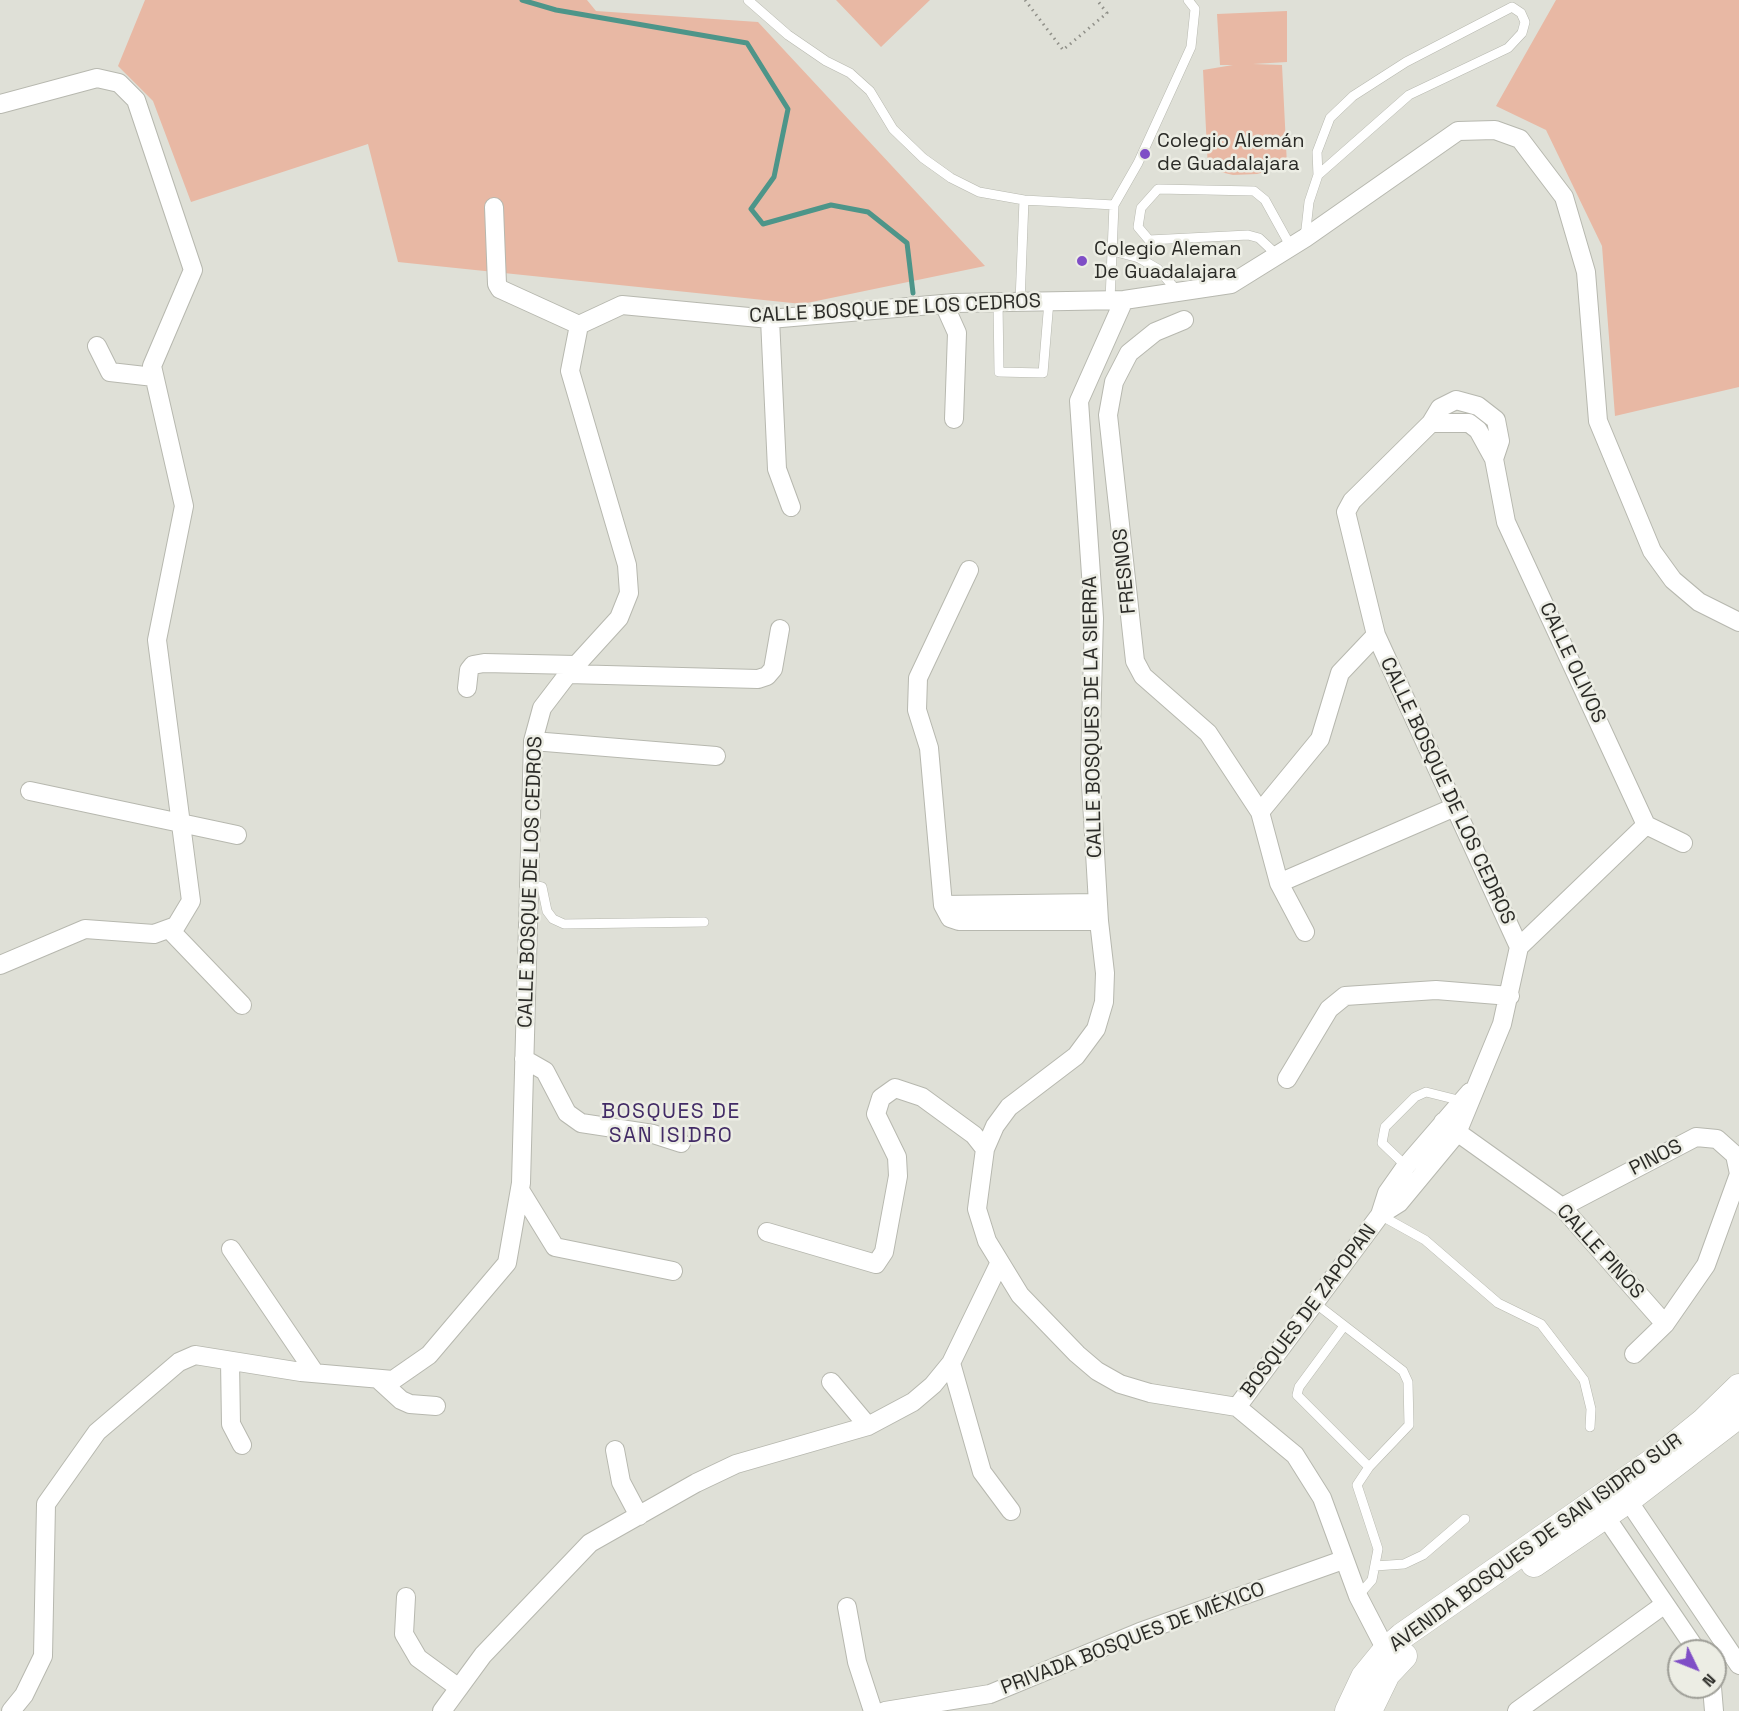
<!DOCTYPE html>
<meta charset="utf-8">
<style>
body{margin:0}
#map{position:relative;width:1739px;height:1711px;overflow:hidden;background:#dfe0d7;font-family:"Space Grotesk",sans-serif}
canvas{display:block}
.north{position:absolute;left:1667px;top:1639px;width:60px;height:60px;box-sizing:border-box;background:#ecede4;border:2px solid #9f9f98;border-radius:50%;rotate:133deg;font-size:16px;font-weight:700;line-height:24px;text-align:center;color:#2b2b27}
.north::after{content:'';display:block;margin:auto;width:21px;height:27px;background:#7f4ec6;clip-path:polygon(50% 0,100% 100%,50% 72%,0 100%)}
</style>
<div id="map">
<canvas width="1739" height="1711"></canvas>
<div class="north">N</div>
</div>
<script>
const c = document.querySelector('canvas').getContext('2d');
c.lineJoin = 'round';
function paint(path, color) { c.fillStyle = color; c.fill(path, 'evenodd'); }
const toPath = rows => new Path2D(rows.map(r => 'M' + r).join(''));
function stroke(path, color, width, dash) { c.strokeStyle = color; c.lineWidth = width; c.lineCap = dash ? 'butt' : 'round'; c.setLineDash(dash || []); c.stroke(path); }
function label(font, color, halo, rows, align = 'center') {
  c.font = font + ' "Space Grotesk",sans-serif'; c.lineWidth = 5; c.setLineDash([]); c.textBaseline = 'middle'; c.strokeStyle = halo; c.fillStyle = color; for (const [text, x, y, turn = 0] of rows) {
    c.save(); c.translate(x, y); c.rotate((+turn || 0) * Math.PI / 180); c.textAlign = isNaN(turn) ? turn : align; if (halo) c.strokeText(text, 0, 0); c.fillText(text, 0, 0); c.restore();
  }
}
paint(toPath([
 [145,0,587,0,596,11,758,22,985,266,802,304,398,262,368,144,191,202,153,101,118,66],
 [836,0,930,0,881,47],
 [1556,0,1739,0,1739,387,1615,416,1602,246,1546,130,1496,106],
 [1287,11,1287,62,1253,64,1282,65,1287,165,1257,174,1233,175,1208,169,1203,70,1233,65,1220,65,1217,14]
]), '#e8b8a4');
stroke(toPath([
 [522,0,556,10,747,43,788,109,774,177,751,209,763,224,831,205,868,212,907,243,913,293]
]), '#4d9589', 5);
const service = toPath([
 [748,0,788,35,826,61,850,73,870,91,893,129,923,158,951,178,979,192,1024,200],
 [1114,205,1138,163,1191,47,1195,9,1188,0],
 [1305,238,1309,202,1318,175,1317,152,1330,118,1353,96,1406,62,1512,7,1521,13,1525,22,1522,33,1508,48,1409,95,1318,175],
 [1113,251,1139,258,1158,269,1178,292],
 [1277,255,1259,238,1248,235,1149,240,1138,227,1141,208,1158,189,1254,191,1265,200,1291,247],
 [998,302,999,372,1043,373,1049,301],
 [1020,302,1024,200,1114,205,1110,300],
 [528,884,542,887,547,911,553,919,564,924,704,922],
 [1406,1166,1382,1143,1385,1127,1415,1097,1426,1092,1462,1101],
 [1380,1215,1425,1240,1498,1303,1541,1324,1584,1380,1591,1409,1590,1427],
 [1315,1303,1403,1371,1408,1382,1409,1425,1369,1467,1357,1485,1378,1549,1372,1580,1358,1596],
 [1344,1326,1299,1387,1297,1395,1369,1467],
 [1375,1566,1404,1564,1423,1555,1465,1519]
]);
const minor = toPath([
 [0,104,97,78,119,83,136,100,193,270,152,366,184,506,157,640,191,901,176,926,154,934,85,929,0,965],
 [494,207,497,284,500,289,579,325],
 [1124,300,1079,401,1094,618,1090,767,1099,921,1105,973,1104,1002,1096,1029,1076,1056,1009,1107,995,1126,985,1149,977,1209,987,1241,1020,1295,1077,1354,1097,1371,1120,1384,1150,1393,1237,1407,1295,1455,1322,1498,1358,1596,1386,1650,1394,1658],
 [944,304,957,333,954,419],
 [770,319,777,469,791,507],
 [1184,320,1155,332,1129,353,1114,382,1108,415,1135,661,1143,676,1208,733,1260,812,1279,883,1305,932],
 [97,346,110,372,154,377],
 [1431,423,1469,423,1478,430,1494,459,1506,522,1646,825,1683,843],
 [1494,459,1500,441,1496,420,1478,406,1456,400,1440,408,1431,423,1352,501,1346,512,1376,635,1519,947],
 [969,570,918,678,917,710,929,748,943,905,950,918,959,921,1099,921],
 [568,674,758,679,767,676,773,669,780,629],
 [467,688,469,670,473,665,484,663,576,665],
 [533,741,716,756],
 [30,791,237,835],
 [1260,812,1320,739,1340,673,1376,635],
 [1279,883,1455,807],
 [943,905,1098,903],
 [169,929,242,1005],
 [524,1059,545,1071,567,1113,581,1123,653,1134,681,1143],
 [1287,1079,1329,1009,1345,996,1436,990,1510,996],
 [1443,1122,1562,1207,1665,1324],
 [520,1190,555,1247,673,1271],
 [1562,1207,1696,1137,1717,1139,1735,1155,1739,1174,1706,1265,1665,1324,1634,1354],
 [1380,1215,1387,1193,1406,1166,1470,1092],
 [767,1232,876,1264,884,1252,898,1176,897,1157,876,1114,881,1098,895,1088,922,1097,974,1135,985,1149],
 [231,1249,315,1373],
 [230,1361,231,1424,242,1445],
 [951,1363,982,1472,1011,1511],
 [378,1379,401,1400,410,1404,436,1406],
 [831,1382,868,1426],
 [1237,1407,1380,1215,1399,1203,1457,1133,1502,1024,1519,947,1646,825],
 [615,1450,621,1482,639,1516],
 [1621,1490,1739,1665],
 [1599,1507,1697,1651],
 [406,1597,404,1634,418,1658,459,1688],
 [847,1607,857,1662,873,1711],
 [1712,1687,1714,1711],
 [11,1711,24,1695,43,1656,46,1504,97,1432,179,1362,195,1355,301,1372,393,1380,429,1355,507,1263,521,1183,533,741,542,708,568,674,619,618,629,593,627,565,570,371,579,325,622,305,770,319,954,303,1124,300,1231,284,1305,238,1458,131,1495,130,1520,139,1564,197,1586,272,1598,421,1652,551,1673,580,1699,602,1739,622],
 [442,1711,483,1655,590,1543,696,1483,736,1464,868,1426,913,1402,933,1385,951,1363,999,1264],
 [885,1711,990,1694,1140,1632,1343,1560],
 [1517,1711,1665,1604]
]);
const secondary = toPath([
 [1534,1564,1628,1500,1739,1415],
 [1348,1711,1364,1677,1386,1650,1402,1636,1662,1455,1704,1421,1739,1387],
 [1369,1711,1387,1674,1404,1656]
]);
stroke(service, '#b7b8af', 10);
stroke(minor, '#b7b8af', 20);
stroke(secondary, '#b7b8af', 27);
stroke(toPath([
 [1025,0,1063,50,1107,13,1097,0]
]), '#909089', 3, [1.5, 4.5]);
stroke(service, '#fff', 9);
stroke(minor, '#fff', 18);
stroke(secondary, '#fff', 26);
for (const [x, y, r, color] of [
 [1145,154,6,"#7f4ec6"],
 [1082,261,6,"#7f4ec6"]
]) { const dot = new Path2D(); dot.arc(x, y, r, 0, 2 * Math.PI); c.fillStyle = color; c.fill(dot); stroke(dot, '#ecede4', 2); }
label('20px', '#2b2b27', '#ecede4', [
 ["Colegio Alemán",1157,142],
 ["de Guadalajara",1157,165],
 ["Colegio Aleman",1094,250],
 ["De Guadalajara",1094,273]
], 'left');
label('20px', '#2b2b27', '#ecede4', [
 ["CALLE BOSQUE DE LOS CEDROS",895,309,-3],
 ["FRESNOS",1125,571,-96],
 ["CALLE OLIVOS",1572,663,65],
 ["CALLE BOSQUES DE LA SIERRA",1093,717,-91],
 ["CALLE BOSQUE DE LOS CEDROS",1447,791,65],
 ["CALLE BOSQUE DE LOS CEDROS",531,882,-88],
 ["PINOS",1656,1158,-27],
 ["CALLE PINOS",1600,1252,48],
 ["BOSQUES DE ZAPOPAN",1309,1311,-53],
 ["AVENIDA BOSQUES DE SAN ISIDRO SUR",1536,1543,-36],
 ["PRIVADA BOSQUES DE MÉXICO",1133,1639,-21]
]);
c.letterSpacing = '1.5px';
label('21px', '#422b66', '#ecede4', [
 ["BOSQUES DE",671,1112],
 ["SAN ISIDRO",671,1136]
]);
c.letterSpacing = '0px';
</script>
